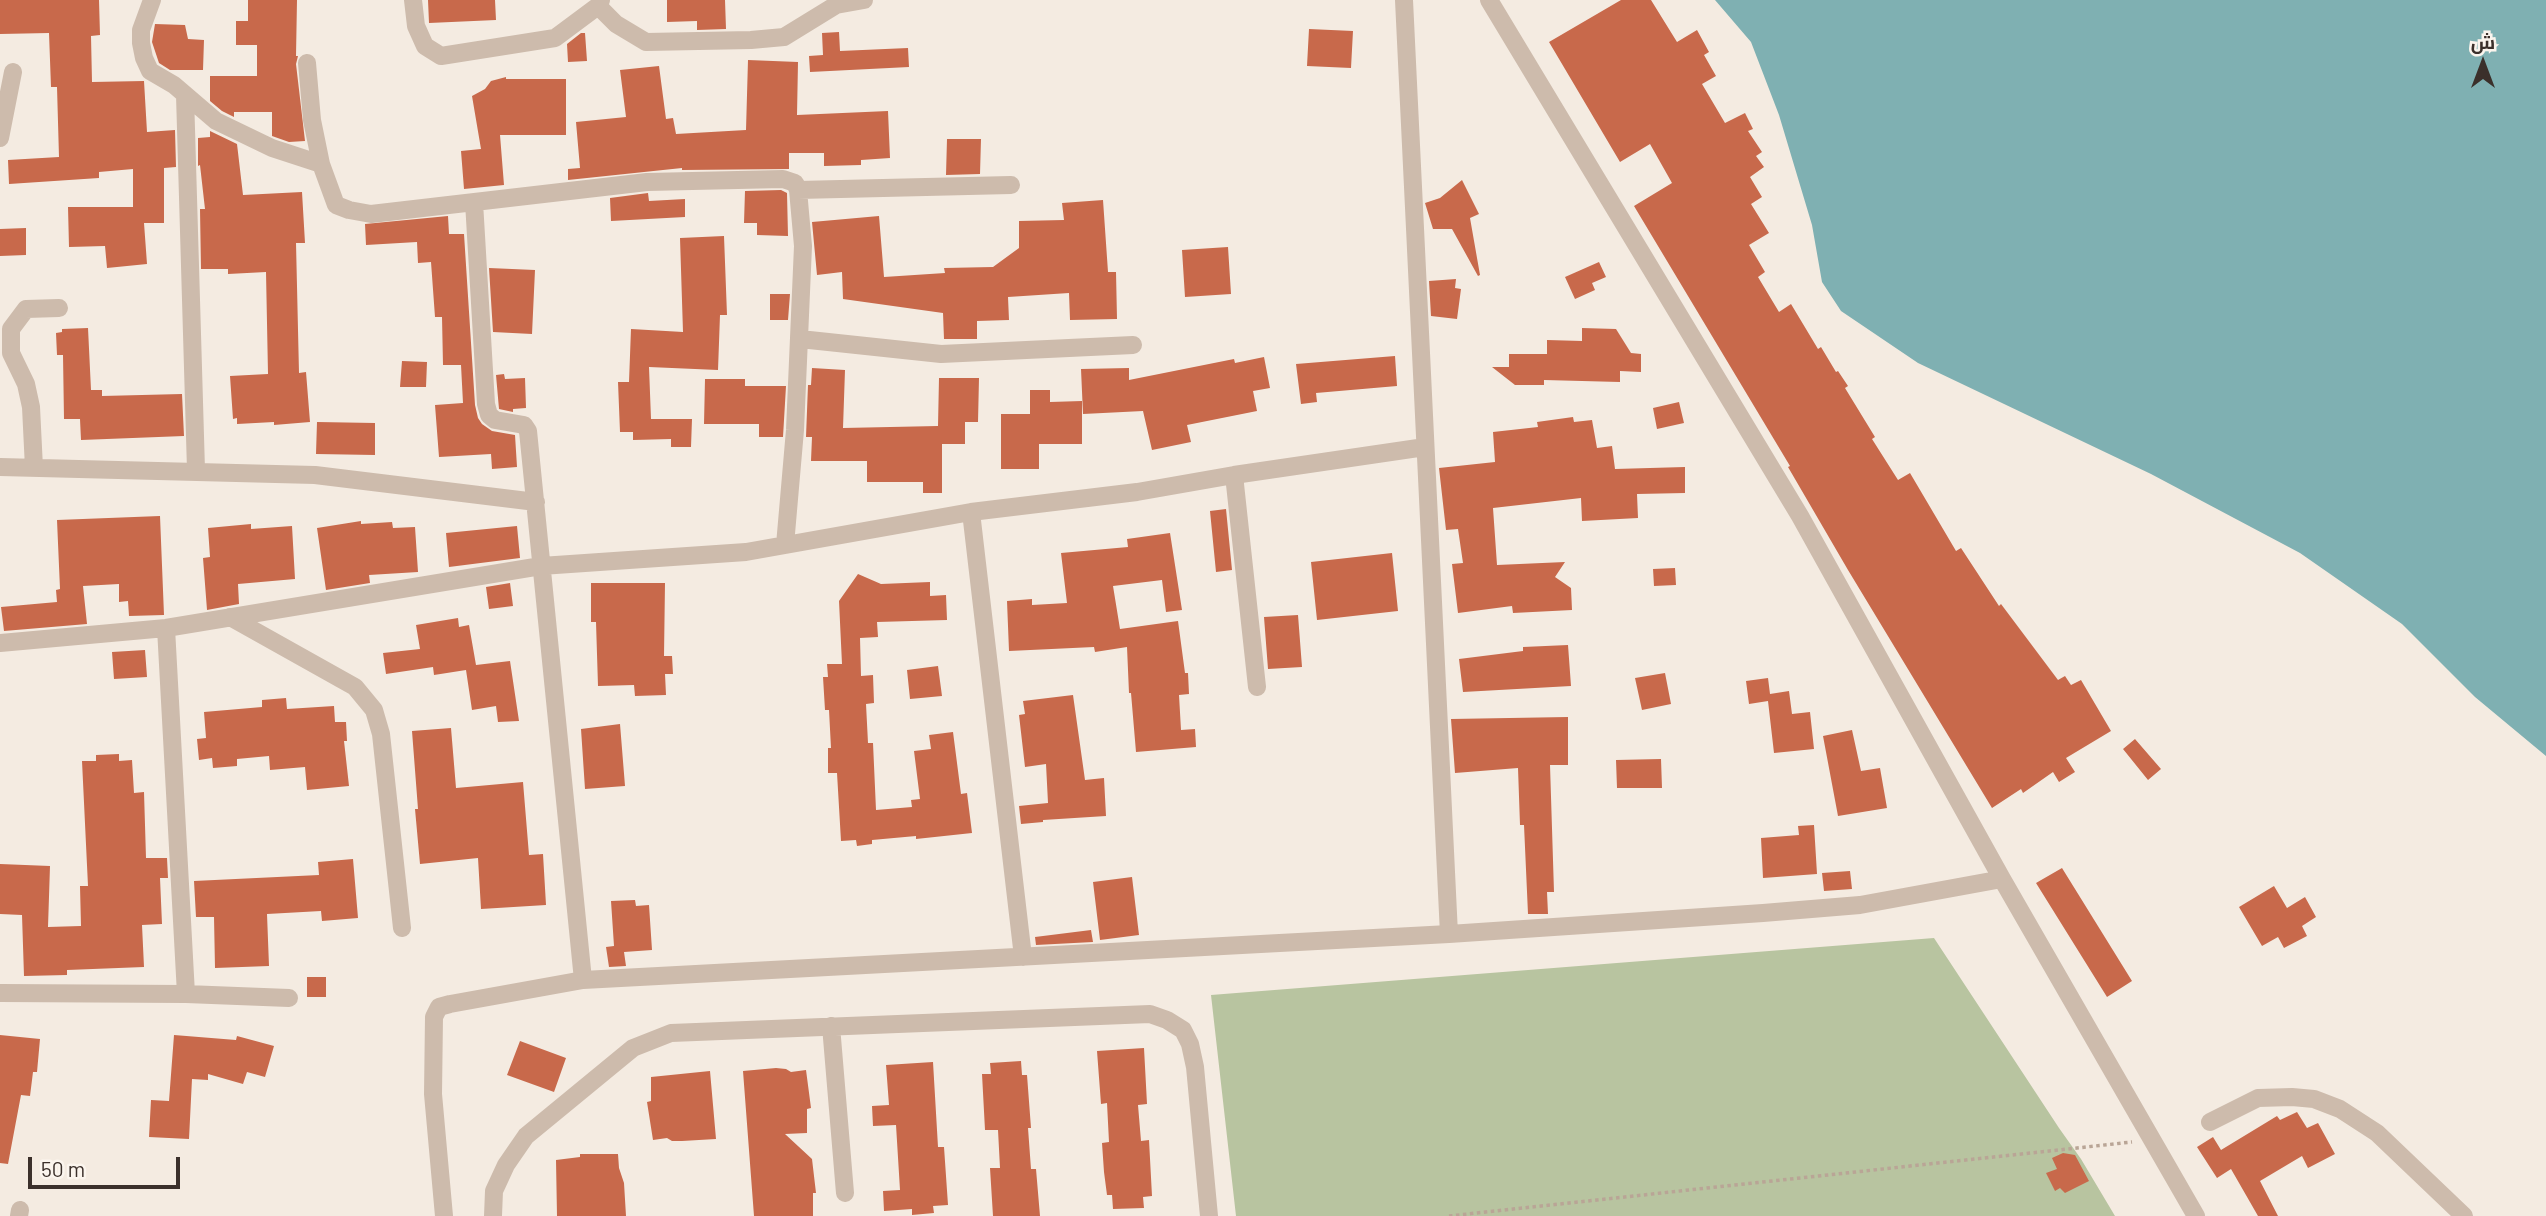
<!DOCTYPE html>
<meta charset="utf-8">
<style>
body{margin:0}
#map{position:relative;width:2546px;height:1216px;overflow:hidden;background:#f4ebe1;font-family:Barlow,Cairo,sans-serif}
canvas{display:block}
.north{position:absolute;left:2448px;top:28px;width:70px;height:70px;-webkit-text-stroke:5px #fbf5ee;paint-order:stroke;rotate:0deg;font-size:19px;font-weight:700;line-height:28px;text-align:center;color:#3b302b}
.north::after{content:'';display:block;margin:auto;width:24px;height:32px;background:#3b302b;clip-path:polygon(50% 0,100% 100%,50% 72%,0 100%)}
.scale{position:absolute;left:28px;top:1157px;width:152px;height:32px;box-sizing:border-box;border:4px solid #3b302b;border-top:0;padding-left:9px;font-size:21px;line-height:24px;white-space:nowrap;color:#3b302b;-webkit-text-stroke:5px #fbf5ee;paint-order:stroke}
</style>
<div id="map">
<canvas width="2546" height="1216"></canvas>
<div class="north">ش</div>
<div class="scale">50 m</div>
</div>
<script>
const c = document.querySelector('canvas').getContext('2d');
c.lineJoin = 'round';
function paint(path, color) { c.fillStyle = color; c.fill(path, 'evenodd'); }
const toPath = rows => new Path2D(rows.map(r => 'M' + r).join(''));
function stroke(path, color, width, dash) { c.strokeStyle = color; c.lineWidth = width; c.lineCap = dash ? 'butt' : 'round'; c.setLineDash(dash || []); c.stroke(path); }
paint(toPath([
 [1934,938,2059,1128,2081,1159,2115,1216,1236,1216,1211,995]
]), '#b8c4a0');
paint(toPath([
 [1715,0,2546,0,2546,756,2475,697,2402,624,2300,553,2151,474,1918,363,1841,311,1822,282,1812,225,1779,115,1751,42]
]), '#7fb0b2');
paint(toPath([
 [0,0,99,0,100,35,91,36,92,82,144,81,147,132,175,130,176,167,164,168,164,223,144,223,147,264,107,268,105,246,69,247,68,207,133,207,133,169,99,172,99,178,9,184,8,160,59,157,57,87,51,87,49,33,0,34],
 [248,0,297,0,296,56,298,56,296,64,305,141,289,142,272,136,272,112,234,112,234,117,222,111,210,101,210,76,257,76,257,45,236,45,236,21,248,21],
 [428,0,495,0,496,20,429,23],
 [667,0,725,0,726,29,697,30,697,21,667,22],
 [1621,0,1651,0,1677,42,1697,30,1709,52,1704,55,1716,76,1702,84,1725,123,1745,113,1753,129,1748,131,1762,152,1756,156,1764,167,1750,177,1762,197,1751,204,1769,233,1749,245,1765,272,1758,277,1779,312,1791,304,1818,349,1821,347,1836,372,1838,371,1848,386,1845,388,1875,437,1872,439,1898,480,1910,473,1956,551,1961,548,1999,606,2001,604,2058,680,2065,676,2071,685,2081,680,2111,731,2066,758,2075,772,2059,782,2053,772,2023,793,2021,789,1992,808,1848,570,1788,467,1790,466,1634,206,1672,183,1650,144,1620,162,1549,42],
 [155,24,185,25,188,39,204,40,203,70,170,70,159,63,152,42],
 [1309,29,1353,31,1351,68,1307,66],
 [839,32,840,51,908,48,909,67,810,72,809,56,823,55,822,33],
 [581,33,585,33,587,61,568,62,567,44],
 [748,60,798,62,797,115,888,111,890,158,861,160,861,165,824,166,824,153,789,153,789,169,682,170,682,168,568,180,568,169,580,168,576,122,626,117,620,70,659,66,666,119,673,118,676,134,746,130],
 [506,77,506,79,566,79,566,135,500,135,504,185,464,189,461,151,481,149,472,96,485,89,491,81],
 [210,131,237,144,243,195,302,192,305,243,296,243,299,373,306,372,310,422,274,425,274,422,237,424,237,418,233,419,230,376,268,374,266,272,228,274,228,269,201,269,200,209,205,209,200,165,198,166,198,138,210,137],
 [947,139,981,139,980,174,946,175],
 [1462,180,1479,214,1470,218,1480,275,1478,276,1452,229,1433,229,1425,203,1440,198],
 [781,190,787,193,788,236,757,235,757,223,744,223,745,191],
 [648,193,649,201,685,199,685,217,611,221,610,198],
 [1103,200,1108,272,1116,272,1117,319,1070,320,1069,293,1008,297,1009,320,977,321,977,339,944,339,943,313,843,299,842,272,817,275,812,222,879,216,884,277,945,273,944,268,993,267,1019,248,1019,221,1064,220,1062,203],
 [448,216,449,234,464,234,475,405,478,418,482,424,492,431,515,435,517,467,492,469,491,454,439,457,435,405,463,403,461,365,443,365,442,317,435,317,431,262,418,263,417,242,366,245,365,224],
 [26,228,26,255,0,256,0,229],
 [724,236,727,315,720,315,718,370,649,367,651,419,692,419,691,447,671,447,671,439,633,440,633,432,620,432,618,382,629,382,631,329,683,332,680,238],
 [1228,247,1231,294,1185,297,1182,250],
 [1599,262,1606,277,1592,283,1595,290,1575,299,1565,277],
 [489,268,535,270,532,334,493,332],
 [1456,279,1455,288,1461,289,1457,319,1431,316,1429,281],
 [770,294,790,294,788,320,770,320],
 [88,328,91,390,102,390,102,396,182,394,184,436,81,440,80,419,64,419,63,355,57,355,56,333,62,332,62,329],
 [1582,328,1616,329,1631,353,1641,354,1641,372,1620,371,1620,382,1544,380,1544,385,1515,385,1492,367,1509,367,1509,354,1547,354,1547,340,1582,341],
 [1395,356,1397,386,1316,393,1317,402,1301,404,1296,364],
 [1264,357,1270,388,1253,391,1257,411,1187,425,1191,442,1152,450,1143,411,1083,414,1081,369,1129,368,1129,380,1234,359,1235,363],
 [402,361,427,362,426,387,400,387],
 [812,368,845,370,843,428,938,426,939,378,979,378,978,422,965,422,965,444,942,444,942,493,923,493,923,482,867,482,867,461,811,461,812,437,806,437,808,385,811,385],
 [504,374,505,379,525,378,526,408,513,409,513,412,499,409,496,375],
 [705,379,745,379,745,386,786,386,783,437,759,437,759,424,704,424],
 [1030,390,1050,390,1050,402,1082,401,1082,444,1039,444,1039,469,1001,469,1001,414,1030,414],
 [1679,402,1684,423,1657,429,1653,408],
 [1573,417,1574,422,1592,420,1597,448,1612,446,1615,469,1685,467,1685,493,1637,494,1638,518,1582,521,1581,498,1493,508,1497,565,1565,562,1555,577,1571,588,1572,610,1513,613,1512,606,1458,613,1452,564,1463,563,1458,529,1446,530,1439,468,1495,462,1493,432,1538,427,1537,422],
 [317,422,375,423,375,455,316,454],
 [1226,509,1232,570,1216,572,1210,511],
 [160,516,164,615,129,616,128,601,119,602,119,584,83,586,87,624,4,631,1,607,57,602,56,590,60,589,57,520],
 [361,521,361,524,392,522,393,528,415,527,418,572,369,575,370,583,326,590,317,528],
 [251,524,251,529,292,526,295,579,238,584,239,604,207,610,203,558,210,557,208,528],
 [517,526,520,558,449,567,446,533],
 [1170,533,1182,610,1166,612,1162,580,1113,586,1120,629,1178,621,1185,673,1188,673,1189,694,1179,695,1181,730,1195,729,1196,747,1136,752,1131,693,1129,693,1127,647,1095,652,1094,647,1009,651,1007,601,1032,599,1032,605,1067,603,1061,553,1128,547,1127,539],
 [1392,553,1398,611,1317,620,1311,562],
 [1675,568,1676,585,1654,586,1653,569],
 [858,574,881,584,930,582,930,596,946,595,947,620,877,622,878,637,860,638,861,676,873,675,874,703,866,704,868,743,873,743,876,810,912,807,911,800,920,799,914,751,931,749,929,735,953,732,961,794,967,793,972,833,916,839,916,836,872,840,872,844,857,846,856,840,841,841,837,773,828,773,828,748,831,748,829,710,825,710,823,677,828,677,827,664,842,664,839,601],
 [510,583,513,606,489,609,486,587],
 [591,583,665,583,664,656,672,656,673,674,665,674,666,695,635,696,634,685,598,686,596,622,591,622],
 [1298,615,1302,667,1268,669,1264,617],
 [458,618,459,627,469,625,476,665,510,661,519,721,498,722,496,706,472,710,466,670,434,675,433,667,386,674,383,653,420,649,416,625],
 [1568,645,1571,686,1463,692,1459,659,1523,651,1523,647],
 [145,650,147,677,114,679,112,652],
 [938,666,942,696,910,699,907,670],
 [1665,673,1671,704,1642,710,1635,678],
 [1768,678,1770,694,1789,691,1792,714,1810,712,1814,749,1774,753,1768,701,1749,704,1746,681],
 [1073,695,1085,780,1104,778,1106,816,1043,820,1043,822,1021,824,1019,806,1048,803,1046,764,1025,767,1019,715,1025,714,1023,701],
 [286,698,287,709,334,706,335,722,346,722,347,741,344,741,349,786,307,790,305,767,270,770,269,756,237,759,237,766,213,768,212,758,199,760,197,739,206,738,204,712,262,707,262,700],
 [1568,717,1568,765,1550,765,1554,892,1547,892,1548,914,1528,914,1524,825,1520,825,1518,768,1455,773,1451,719],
 [620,724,625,786,585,789,581,729],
 [451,728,456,788,523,782,529,855,543,854,546,905,481,909,478,858,420,864,415,809,418,809,412,731],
 [1852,730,1861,771,1880,768,1887,808,1838,816,1823,736],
 [2135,739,2161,769,2148,780,2123,749],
 [119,754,119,761,132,760,134,793,144,792,146,858,167,858,168,878,160,878,162,924,142,925,144,967,67,970,67,975,24,976,22,915,0,914,0,864,50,866,48,927,81,926,80,886,88,886,82,761,96,761,96,755],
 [1661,759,1662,788,1617,788,1616,760],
 [1814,825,1817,874,1763,878,1761,838,1799,835,1798,826],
 [353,859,358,918,322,921,321,911,267,914,269,966,215,968,214,917,196,917,194,881,319,875,318,862],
 [2062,868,2132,981,2107,997,2036,883],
 [1850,871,1852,889,1824,891,1822,873],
 [1132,877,1139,935,1100,940,1093,882],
 [2274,886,2287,908,2305,897,2316,917,2302,926,2307,936,2284,948,2278,937,2262,946,2239,907],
 [635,900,636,906,649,905,652,950,624,952,626,966,609,967,606,947,614,946,611,901],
 [1091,930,1093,942,1036,945,1035,937],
 [307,977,326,977,326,997,307,997],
 [0,1035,40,1039,37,1072,33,1072,30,1096,21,1095,8,1164,0,1163],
 [174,1035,236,1040,237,1036,274,1046,265,1077,247,1072,243,1084,208,1074,208,1080,192,1079,189,1139,149,1137,151,1100,169,1101],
 [520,1041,566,1058,554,1092,507,1075],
 [1144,1048,1147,1104,1138,1105,1141,1141,1149,1140,1152,1196,1143,1197,1144,1208,1113,1209,1112,1195,1107,1195,1104,1172,1102,1143,1109,1142,1107,1103,1101,1104,1097,1051],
 [1021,1061,1022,1075,1027,1075,1031,1128,1028,1128,1031,1169,1036,1169,1040,1216,993,1216,990,1168,1000,1168,998,1130,985,1130,982,1074,991,1074,990,1063],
 [933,1062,938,1147,944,1147,948,1205,933,1206,934,1213,912,1215,912,1209,884,1211,883,1191,900,1190,896,1125,873,1126,872,1106,889,1105,886,1065],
 [776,1068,786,1069,791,1072,806,1070,811,1108,807,1109,807,1133,785,1134,812,1159,816,1193,813,1193,813,1216,754,1216,743,1071],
 [710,1071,716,1139,682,1141,672,1141,667,1138,653,1140,647,1102,651,1101,651,1077],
 [2297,1112,2307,1128,2318,1123,2335,1154,2308,1168,2302,1156,2260,1181,2278,1216,2258,1216,2231,1169,2217,1178,2197,1147,2213,1137,2221,1150,2277,1116,2280,1120],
 [2063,1153,2075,1155,2089,1181,2065,1193,2060,1188,2055,1191,2046,1173,2057,1169,2052,1158],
 [580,1154,618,1154,619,1168,624,1183,626,1216,557,1216,556,1160,580,1157]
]), '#c8694b');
stroke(toPath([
 [1449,1216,2132,1142]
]), '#b9a596', 3.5, [3.5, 3.5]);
stroke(toPath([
 [152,0,141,30,141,43,144,58,150,71,174,85,216,121,272,148,321,164,336,205,349,210,371,214,647,182,783,179,795,183,798,190,803,246,795,430,785,545],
 [413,0,416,26,425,46,441,56,555,38,598,6,601,0],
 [1404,0,1449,934],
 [1489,0,1800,516,2002,879,2196,1216],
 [598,6,616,24,646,42,751,40,784,37,836,5,864,0],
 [307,63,312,120,321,164],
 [185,95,196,470],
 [0,138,13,72],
 [798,190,1011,185],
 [474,202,486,404,489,415,495,420,524,425,528,431,583,980],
 [800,339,941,354,1133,345],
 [0,467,315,475,536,502],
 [34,468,31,407,26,384,11,353,11,329,26,309,59,308],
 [1234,475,1257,687],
 [971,512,1023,957],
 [230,617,355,687,374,710,381,734,402,928],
 [166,628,186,994],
 [0,643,166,628,541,566,746,552,971,512,1137,492,1234,475,1425,447],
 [0,993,186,994,289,998],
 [831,1026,845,1193],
 [2210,1122,2258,1098,2292,1097,2314,1099,2340,1109,2377,1133,2464,1216],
 [19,1216,20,1210],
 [444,1216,433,1094,434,1017,439,1007,450,1004,583,980,1449,934,1763,913,1860,905,2002,879],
 [493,1216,494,1191,506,1165,526,1136,633,1048,671,1033,1150,1014,1167,1020,1183,1030,1190,1044,1195,1067,1209,1216]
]), '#cdbbac', 18);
</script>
